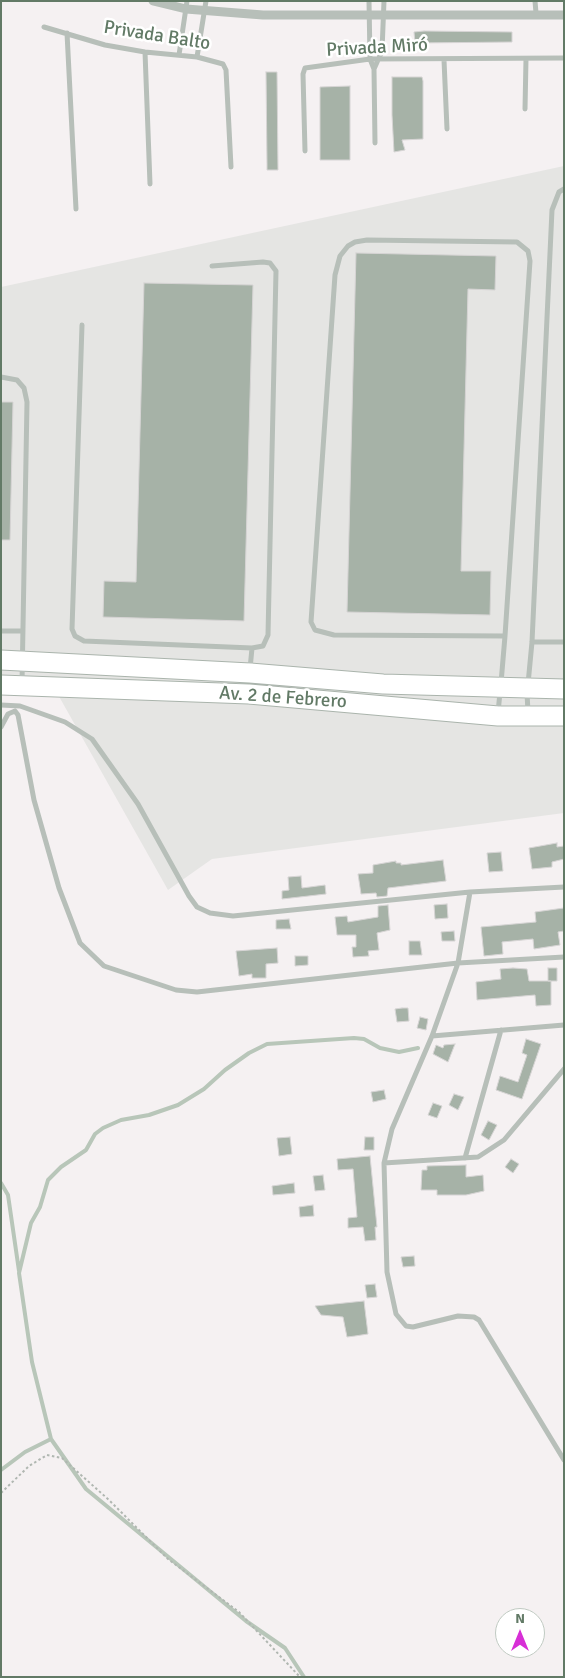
<!DOCTYPE html>
<meta charset="utf-8">
<style>
body{margin:0}
#map{position:relative;width:565px;height:1678px;overflow:hidden;background:#f5f1f2;font-family:Signika,sans-serif}
canvas{display:block}
.frame{position:absolute;inset:0;border:2px solid #627a66;pointer-events:none}
.north{position:absolute;left:495px;top:1608px;width:50px;height:50px;box-sizing:border-box;background:#fff;border:1px solid #c0cac2;border-radius:50%;rotate:0deg;font-size:14px;font-weight:700;line-height:20px;text-align:center;color:#627a66}
.north::after{content:'';display:block;margin:auto;width:18px;height:22px;background:#d72fd6;clip-path:polygon(50% 0,100% 100%,50% 72%,0 100%)}
</style>
<div id="map">
<canvas width="565" height="1678"></canvas>
<div class="frame"></div>
<div class="north">N</div>
</div>
<script>
const c = document.querySelector('canvas').getContext('2d');
c.lineJoin = 'round';
function paint(path, color) { c.fillStyle = color; c.fill(path, 'evenodd'); }
const toPath = rows => new Path2D(rows.map(r => 'M' + r).join(''));
function stroke(path, color, width, dash) { c.strokeStyle = color; c.lineWidth = width; c.lineCap = dash ? 'butt' : 'round'; c.setLineDash(dash || []); c.stroke(path); }
function label(font, color, halo, rows, align = 'center') {
  c.font = font + ' Signika,sans-serif'; c.lineWidth = 5; c.setLineDash([]); c.textBaseline = 'middle'; c.strokeStyle = halo; c.fillStyle = color; for (const [text, x, y, turn = 0] of rows) {
    c.save(); c.translate(x, y); c.rotate((+turn || 0) * Math.PI / 180); c.textAlign = isNaN(turn) ? turn : align; if (halo) c.strokeText(text, 0, 0); c.fillText(text, 0, 0); c.restore();
  }
}
paint(toPath([
 [564,166,564,813,212,859,168,890,52,684,1,693,1,287]
]), '#e5e5e3');
stroke(toPath([
 [1,1183,8,1195,19,1271],
 [1,1470,25,1452,51,1439],
 [304,1677,285,1648,246,1621,86,1489,51,1439,32,1362,19,1273,31,1223,40,1207,48,1180,61,1167,86,1150,95,1134,103,1128,121,1120,149,1115,178,1105,204,1089,225,1070,249,1053,267,1044,354,1038,364,1039,380,1048,399,1052,418,1048]
]), '#b8c6b9', 4);
const building = toPath([
 [424,31,512,32,512,42,415,43,414,32,424,31],
 [266,72,277,72,278,170,267,170,267,164,266,72],
 [392,77,422,77,423,81,423,139,402,140,405,150,394,152,392,115,392,77],
 [350,86,350,160,320,160,320,87,350,86],
 [356,253,496,256,495,290,468,289,461,571,491,571,490,615,347,612,356,253],
 [144,283,253,285,244,621,103,617,104,581,136,582,144,283],
 [1,402,13,402,10,540,1,540,1,402],
 [557,843,557,847,564,846,564,859,552,862,552,867,532,869,529,848,557,843],
 [501,852,503,871,489,872,487,853,501,852],
 [443,860,446,881,388,888,387,896,377,897,376,893,361,894,358,874,373,873,373,865,396,861,396,863,401,863,401,865,443,860],
 [301,876,302,888,325,885,326,894,282,899,282,891,289,890,288,877,301,876],
 [447,904,448,918,435,919,434,905,447,904],
 [388,905,390,930,377,933,379,950,368,951,369,956,353,957,352,947,356,947,356,935,337,935,335,917,347,916,348,922,378,917,378,906,388,905],
 [564,908,564,931,558,932,560,945,534,949,533,939,502,942,503,954,484,956,481,927,536,922,535,912,564,908],
 [289,919,291,929,276,929,276,920,289,919],
 [454,931,455,941,442,941,441,932,454,931],
 [409,941,420,941,422,955,409,955,409,941],
 [277,948,278,963,266,964,266,978,252,978,252,974,239,976,236,951,277,948],
 [295,956,308,956,308,965,295,966,295,956],
 [513,968,527,969,529,981,551,981,551,1005,536,1006,535,995,477,1000,476,982,501,979,500,969,513,968],
 [548,968,557,968,557,981,548,981,548,968],
 [402,1008,408,1008,409,1021,397,1022,395,1009,402,1008],
 [420,1017,428,1019,426,1030,417,1028,420,1017],
 [526,1039,541,1044,522,1099,496,1090,500,1076,518,1082,527,1055,522,1053,526,1039],
 [455,1044,448,1062,433,1054,436,1045,443,1048,444,1045,455,1044],
 [384,1090,386,1099,373,1102,371,1092,384,1090],
 [454,1094,464,1097,458,1110,449,1105,454,1094],
 [433,1103,442,1106,437,1118,428,1115,433,1103],
 [488,1121,497,1125,489,1140,481,1135,488,1121],
 [290,1137,292,1154,279,1156,277,1138,290,1137],
 [365,1137,374,1137,374,1150,364,1150,365,1137],
 [370,1156,377,1227,375,1227,376,1240,365,1241,363,1227,348,1228,348,1218,357,1217,353,1169,338,1170,337,1159,370,1156],
 [511,1159,519,1164,513,1173,505,1167,511,1159],
 [466,1165,466,1177,483,1175,484,1191,466,1195,437,1195,437,1190,421,1190,422,1170,427,1170,427,1166,466,1165],
 [323,1175,325,1190,315,1191,313,1176,323,1175],
 [294,1183,295,1193,273,1195,272,1186,294,1183],
 [313,1205,314,1216,300,1217,299,1207,313,1205],
 [414,1256,415,1266,403,1267,401,1257,414,1256],
 [375,1284,377,1297,367,1298,365,1285,375,1284],
 [364,1301,368,1334,355,1336,347,1337,343,1317,321,1315,315,1306,364,1301]
]);
paint(building, '#a6b2a7');
stroke(building, '#d6d4d4', 1);
const secondary = toPath([
 [1,660,250,673,383,684,564,689],
 [1,685,249,694,498,716,564,716]
]);
stroke(secondary, '#aab4ac', 21);
stroke(toPath([
 [1,1493,29,1466,47,1455,62,1458,109,1500,168,1559,239,1612,300,1677]
]), '#b0b7b1', 2, [2.5, 2.5]);
stroke(toPath([
 [369,1,370,59,374,69,375,143],
 [535,1,536,13],
 [44,27,105,45,145,52,197,57,223,64,226,70,231,167],
 [67,33,76,209],
 [145,52,150,184],
 [179,55,187,1],
 [197,57,206,1],
 [444,60,447,129],
 [374,69,382,51,384,1],
 [525,109,526,59],
 [305,151,303,74,305,68,370,59,564,58],
 [82,325,72,629,75,636,84,641,252,648,263,646,268,635,276,271,270,263,263,262,212,266],
 [1,377,17,380,24,388,27,402,22,683],
 [1,631,23,631],
 [532,642,564,642],
 [250,669,252,648],
 [501,683,505,636,530,261,528,251,517,242,367,240,355,242,348,246,340,256,335,275,311,622,315,630,334,635,505,636],
 [528,684,532,642,552,210,559,192,564,189],
 [527,693,528,712],
 [1,705,20,706,65,722,92,739,138,804,189,896,197,907,210,913,233,916,470,892,564,887],
 [498,713,500,692],
 [1,727,8,714,15,711,18,715,34,800,59,888,80,943,104,966,176,990,197,992,458,963,564,957],
 [470,892,458,963,432,1036,392,1129,384,1163,387,1272,396,1314,406,1326,413,1327,458,1316,474,1317,479,1320,564,1460],
 [432,1036,564,1025],
 [465,1158,501,1030],
 [384,1163,478,1157,504,1140,564,1069]
]), '#b7bfb9', 5);
stroke(toPath([
 [153,1,186,9,263,15,564,15]
]), '#b7bfb9', 9);
stroke(secondary, '#fff', 19);
label('19px', '#627a66', '#fff', [
 ["Privada Balto",157,36,9],
 ["Privada Miró",377,48,-3],
 ["Av. 2 de Febrero",283,698,4]
]);
</script>
